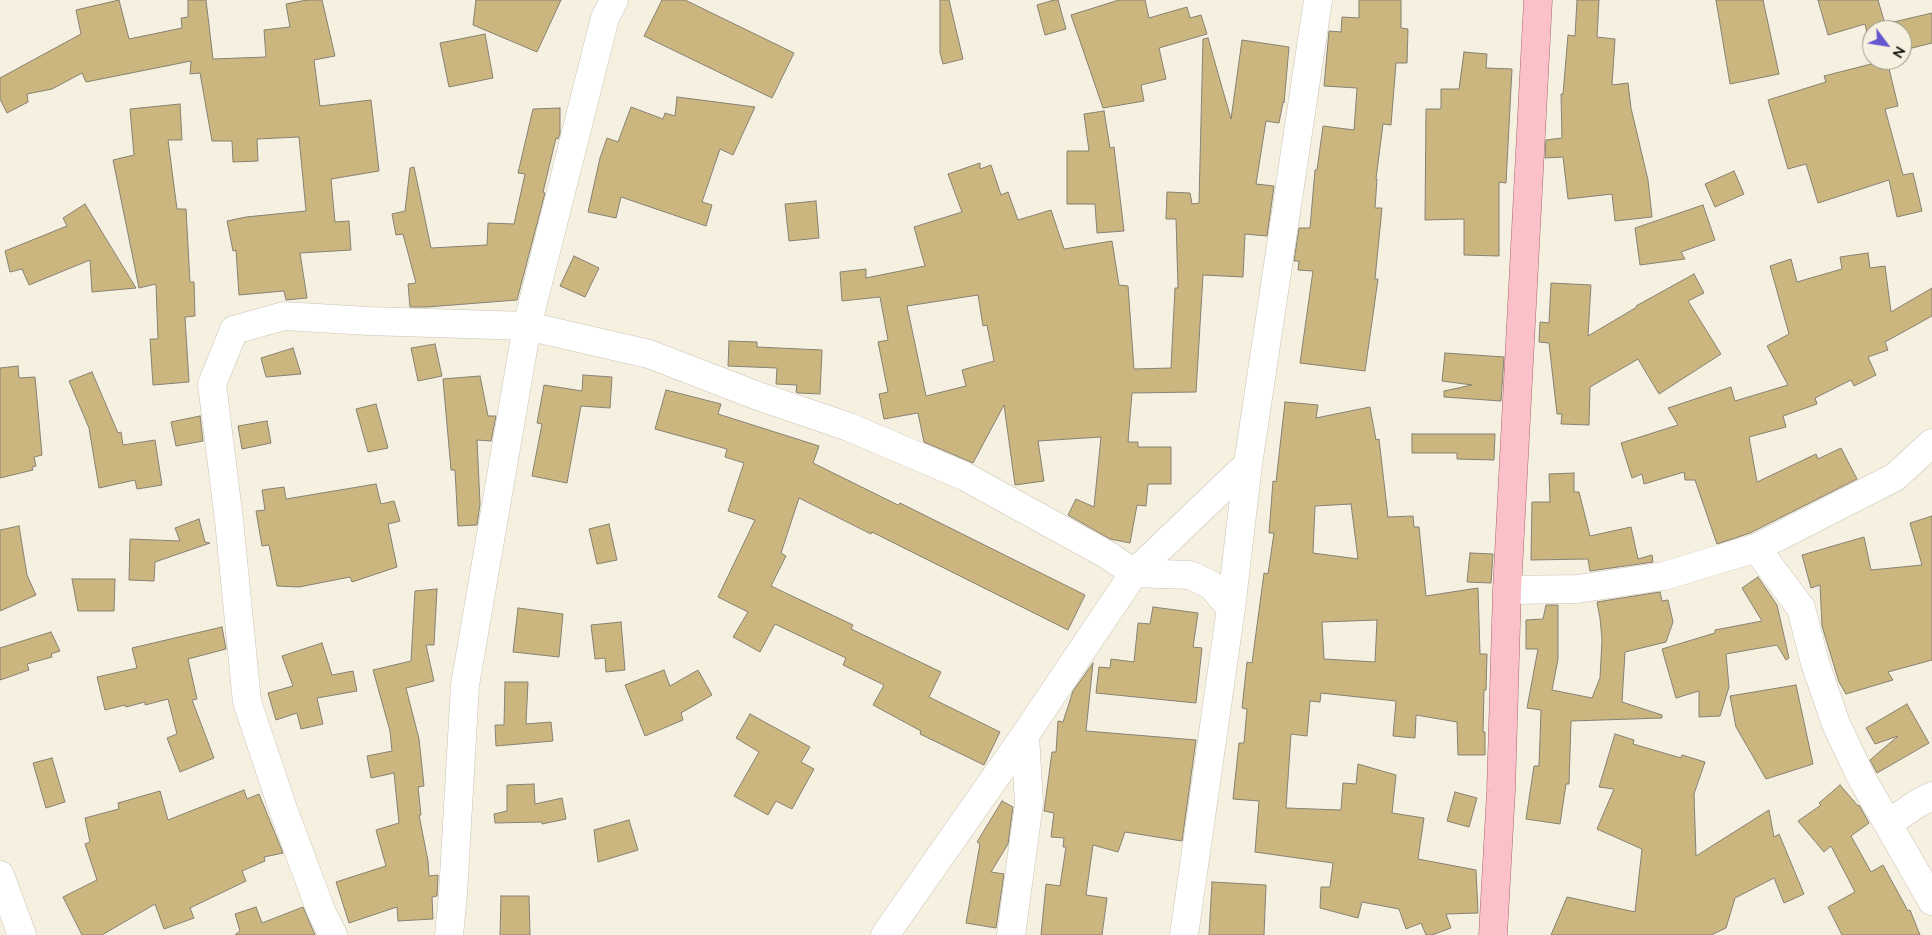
<!DOCTYPE html>
<style>
body{margin:0}
#map{position:relative;width:1932px;height:935px;overflow:hidden;background:#f6f0e0;font-family:Mulish,sans-serif}
canvas{display:block}
.north{position:absolute;left:1862px;top:20px;width:50px;height:50px;box-sizing:border-box;background:#f6f0e0;border:1px solid #999589;border-radius:50%;rotate:121deg;font-size:14px;font-weight:700;line-height:20px;text-align:center;color:#0e0c07}
.north::after{content:'';display:block;margin:auto;width:18px;height:22px;background:#6456cf;clip-path:polygon(50% 0,100% 100%,50% 72%,0 100%)}
</style>
<div id="map">
<canvas width="1932" height="935"></canvas>
<div class="north">N</div>
</div>
<script>
const c = document.querySelector('canvas').getContext('2d');
c.lineJoin = 'round';
function paint(path, color) { c.fillStyle = color; c.fill(path, 'evenodd'); }
const toPath = rows => new Path2D(rows.map(r => 'M' + r).join(''));
function stroke(path, color, width, dash) { c.strokeStyle = color; c.lineWidth = width; c.lineCap = dash ? 'butt' : 'round'; c.setLineDash(dash || []); c.stroke(path); }
const building = toPath([
 [119,0,129,39,182,28,181,18,188,17,188,0,206,0,213,59,266,57,264,30,290,27,286,4,307,0,322,0,335,56,314,60,320,106,371,100,379,171,331,179,335,222,349,221,351,250,300,253,307,298,286,300,284,291,239,295,236,250,233,251,227,221,246,217,306,211,299,137,257,139,258,161,233,162,232,141,212,141,200,73,190,74,191,61,86,82,82,73,52,89,27,94,28,102,7,113,0,99,0,78,81,34,76,10,119,0],
 [476,0,561,0,537,52,473,25,476,0],
 [662,0,685,0,794,53,772,98,644,36,662,0],
 [940,0,949,0,963,59,943,64,940,53,940,0],
 [1054,0,1058,0,1066,29,1045,35,1037,5,1054,0],
 [1119,0,1145,0,1149,18,1187,7,1190,18,1201,15,1207,34,1159,48,1166,79,1141,85,1144,101,1103,108,1071,15,1119,0],
 [1359,0,1401,0,1401,28,1408,29,1407,63,1396,63,1391,125,1383,124,1376,179,1377,179,1375,208,1382,208,1375,279,1378,279,1365,371,1300,363,1313,271,1298,270,1299,261,1294,261,1299,228,1310,228,1315,170,1317,170,1323,126,1354,130,1357,88,1324,86,1329,31,1341,32,1342,17,1359,18,1359,0],
 [1577,0,1599,0,1597,37,1615,39,1612,85,1628,83,1631,108,1648,180,1652,217,1615,221,1612,194,1568,199,1563,157,1545,158,1546,140,1562,138,1561,94,1563,94,1568,35,1575,36,1577,0],
 [1716,0,1763,0,1779,74,1730,84,1716,0],
 [1818,0,1878,0,1885,24,1932,13,1932,43,1908,49,1907,47,1902,48,1902,30,1872,30,1872,55,1865,24,1828,35,1818,0],
 [485,34,493,78,449,87,440,43,485,34],
 [1208,38,1231,119,1242,40,1289,47,1284,103,1283,102,1279,123,1266,121,1256,184,1274,186,1267,236,1245,234,1243,277,1203,275,1196,392,1132,393,1128,442,1138,442,1138,447,1171,447,1171,484,1148,484,1146,506,1137,505,1130,543,1110,539,1068,515,1076,499,1094,507,1101,437,1038,441,1044,481,1015,485,1004,405,973,463,924,442,918,413,884,419,879,394,888,392,878,342,888,340,880,297,842,301,840,272,866,269,866,278,925,266,914,227,962,212,948,174,980,163,980,169,991,165,1001,195,1008,192,1018,220,1051,210,1064,249,1112,241,1119,285,1128,286,1134,369,1171,368,1175,288,1178,288,1176,219,1166,219,1167,192,1190,193,1192,204,1199,203,1203,39,1208,38],
 [978,295,983,326,987,325,994,361,962,370,966,386,926,396,907,306,978,295],
 [1464,52,1487,54,1486,68,1512,69,1506,183,1499,182,1499,256,1464,255,1464,219,1425,220,1426,109,1441,109,1441,89,1459,89,1464,52],
 [1887,60,1898,106,1885,109,1903,175,1913,173,1922,211,1897,217,1889,180,1818,203,1806,164,1788,169,1768,100,1826,82,1824,76,1887,60],
 [677,97,755,107,733,155,720,149,702,202,712,205,706,226,621,197,616,218,588,212,600,158,607,138,618,142,631,107,663,119,665,113,675,116,677,97],
 [180,104,182,140,168,140,177,209,186,209,190,282,194,282,195,316,185,317,189,382,153,385,150,339,158,339,156,284,139,288,113,160,134,155,130,109,180,104],
 [560,108,560,134,558,139,556,138,543,192,545,193,517,300,427,307,410,307,408,284,416,283,403,234,396,235,392,214,405,211,410,168,414,167,431,248,487,245,488,223,514,224,525,174,518,173,533,109,560,108],
 [1104,111,1110,148,1114,147,1124,231,1097,233,1095,204,1067,204,1067,151,1089,151,1084,114,1104,111],
 [1734,171,1744,194,1715,207,1705,184,1734,171],
 [816,201,819,238,789,241,785,204,816,201],
 [85,204,136,288,92,292,90,260,29,285,22,269,10,272,5,251,67,226,63,218,85,204],
 [1703,205,1715,240,1681,252,1685,259,1640,265,1635,228,1703,205],
 [1868,253,1870,268,1885,266,1891,312,1932,288,1932,316,1885,342,1888,350,1868,357,1876,375,1854,386,1851,380,1815,398,1817,404,1783,416,1786,427,1749,437,1757,482,1816,454,1818,459,1841,448,1857,479,1750,533,1717,544,1695,480,1685,480,1684,472,1644,484,1642,474,1632,478,1621,443,1678,425,1668,408,1731,387,1735,401,1788,385,1767,346,1789,334,1770,266,1791,259,1797,282,1842,269,1840,257,1868,253],
 [574,256,599,268,585,297,560,286,574,256],
 [1694,274,1704,293,1688,301,1721,354,1659,394,1638,359,1590,387,1589,425,1561,424,1562,414,1557,414,1549,343,1539,342,1540,322,1549,323,1551,283,1591,285,1588,336,1637,307,1636,306,1694,274],
 [729,341,757,342,757,347,822,350,820,394,799,393,796,392,797,385,776,384,777,368,728,366,729,341],
 [435,344,442,376,418,381,411,348,435,344],
 [293,348,301,374,266,377,261,358,293,348],
 [1445,353,1504,357,1501,401,1444,397,1444,391,1472,385,1442,381,1445,353],
 [18,366,19,378,35,377,42,455,34,457,36,466,32,467,33,470,0,478,0,368,18,366],
 [92,372,118,433,121,432,123,445,155,440,162,485,137,489,135,480,99,488,89,428,69,381,92,372],
 [583,375,612,377,610,408,581,406,567,483,532,476,542,424,537,423,544,385,582,391,583,375],
 [480,376,488,416,496,416,491,441,477,440,480,504,477,525,458,526,455,470,451,470,443,379,480,376],
 [666,390,721,404,718,414,819,446,813,463,898,505,900,503,1085,595,1068,630,872,532,871,534,799,498,781,553,786,556,771,586,853,625,851,629,941,672,929,697,1000,732,984,765,920,734,921,731,873,705,884,685,843,665,846,658,775,624,760,652,733,637,748,612,718,597,755,520,728,511,744,463,725,457,727,449,655,429,666,390],
 [1285,402,1318,405,1316,418,1370,407,1376,440,1379,439,1388,517,1413,516,1414,527,1419,527,1426,596,1478,588,1480,654,1487,654,1486,690,1484,690,1483,732,1485,732,1485,755,1458,755,1457,722,1416,715,1415,738,1393,736,1396,701,1321,693,1320,702,1310,701,1307,736,1291,734,1286,808,1341,810,1343,783,1356,784,1358,764,1396,775,1392,813,1424,818,1418,859,1476,870,1478,913,1446,914,1451,928,1432,935,1426,935,1421,923,1406,929,1399,909,1362,902,1358,918,1320,908,1321,887,1330,887,1333,863,1255,852,1259,801,1233,799,1239,743,1244,743,1247,709,1242,708,1247,662,1252,663,1264,573,1268,574,1274,533,1269,533,1273,481,1276,482,1285,402],
 [1351,504,1358,559,1313,553,1315,506,1351,504],
 [1377,620,1375,662,1324,659,1322,622,1377,620],
 [376,404,388,448,368,452,356,409,376,404],
 [200,416,203,441,176,446,171,422,200,416],
 [267,421,271,443,242,449,238,426,267,421],
 [1412,434,1495,434,1494,460,1457,459,1457,453,1412,453,1412,434],
 [1574,473,1574,492,1579,492,1590,536,1631,527,1638,559,1652,555,1653,562,1590,571,1588,559,1531,560,1532,502,1550,502,1549,474,1574,473],
 [376,484,381,504,394,501,400,521,388,524,397,567,352,582,350,577,299,587,277,586,269,545,262,546,256,511,265,510,262,490,284,487,286,499,376,484],
 [1932,516,1932,660,1888,672,1893,680,1846,694,1839,682,1822,626,1820,585,1811,588,1802,555,1864,537,1871,570,1922,565,1910,523,1932,516],
 [199,519,205,542,210,543,155,562,154,581,129,580,130,539,180,541,175,528,199,519],
 [609,524,617,560,597,564,589,529,609,524],
 [19,526,27,575,36,595,0,611,0,530,19,526],
 [1470,553,1493,554,1491,583,1467,582,1470,553],
 [1758,577,1777,605,1789,658,1786,660,1777,645,1726,654,1729,687,1720,716,1699,717,1699,691,1676,698,1662,649,1715,633,1715,630,1762,621,1742,588,1758,577],
 [72,579,115,579,114,611,78,611,72,579],
 [437,589,434,645,426,645,434,681,406,688,419,739,424,786,418,787,421,815,419,815,428,861,429,876,438,875,437,896,432,897,433,919,398,921,397,907,349,923,336,882,386,866,376,830,399,823,394,773,371,778,367,756,392,751,390,731,373,670,411,661,415,591,437,589],
 [1660,592,1662,601,1668,600,1673,622,1666,642,1625,652,1622,702,1662,715,1662,718,1571,721,1569,784,1566,784,1560,824,1526,819,1534,766,1539,766,1541,710,1527,708,1538,649,1526,649,1526,620,1543,619,1546,605,1558,605,1558,659,1552,690,1592,698,1600,678,1602,640,1600,618,1597,602,1660,592],
 [1153,607,1198,613,1193,647,1202,648,1196,703,1096,693,1099,667,1110,668,1111,659,1134,662,1138,623,1150,624,1153,607],
 [518,608,563,614,559,657,513,652,518,608],
 [621,622,625,670,606,672,605,658,595,659,591,625,621,622],
 [222,627,226,649,188,659,197,699,192,700,214,758,180,772,167,738,177,734,168,699,145,705,145,702,126,707,125,705,105,710,97,677,137,668,132,648,222,627],
 [51,632,60,651,51,654,52,657,27,664,29,670,0,680,0,648,51,632],
 [322,643,332,675,353,671,357,691,317,698,323,724,301,729,297,713,276,720,268,693,293,686,282,656,322,643],
 [1093,663,1086,731,1196,740,1182,841,1125,832,1118,852,1093,845,1086,895,1107,898,1102,935,1041,935,1046,884,1060,886,1066,847,1063,847,1064,838,1051,837,1054,813,1044,811,1052,752,1056,752,1058,721,1063,722,1073,691,1093,663],
 [664,670,670,686,698,670,712,695,681,713,683,720,645,736,625,685,664,670],
 [505,682,528,682,526,724,551,722,553,741,496,746,495,725,504,725,505,682],
 [1796,685,1813,764,1766,779,1736,727,1730,696,1796,685],
 [1907,704,1929,743,1877,773,1870,760,1898,736,1875,744,1866,728,1907,704],
 [750,714,810,747,801,762,814,769,792,809,776,801,768,815,734,796,759,752,736,738,750,714],
 [1615,734,1634,740,1633,744,1681,758,1682,755,1705,762,1694,794,1696,856,1769,810,1774,837,1779,834,1804,894,1784,903,1774,878,1735,898,1726,928,1711,935,1551,935,1567,897,1635,912,1642,849,1597,829,1614,789,1599,787,1615,734],
 [52,758,65,802,46,808,33,763,52,758],
 [534,784,535,804,562,798,566,819,542,824,542,822,495,823,494,814,507,811,507,785,534,784],
 [1840,785,1858,806,1859,805,1869,823,1851,836,1871,872,1883,865,1908,911,1910,910,1920,935,1842,935,1828,907,1855,892,1831,846,1824,852,1798,821,1821,805,1819,803,1840,785],
 [244,790,247,799,259,794,283,853,264,857,265,861,242,871,246,881,190,908,194,918,164,929,155,904,102,935,82,935,63,897,97,880,85,844,90,842,85,818,119,809,118,803,160,791,168,820,244,790],
 [1455,792,1477,798,1469,827,1447,821,1455,792],
 [1002,801,1013,807,1008,844,991,872,1004,874,996,928,966,923,980,844,977,842,1002,801],
 [629,820,638,850,598,862,594,830,629,820],
 [1212,882,1266,885,1264,935,1209,935,1212,882],
 [501,896,529,896,530,935,500,935,501,896],
 [256,907,262,923,303,907,315,935,235,935,240,931,235,914,256,907]
]);
paint(building, '#cbb680');
stroke(building, '#878173', 1);
const minor = toPath([
 [1756,548,1801,608,1815,663,1836,724,1861,777,1932,901],
 [1507,590,1577,589,1664,576,1756,548,1895,477,1932,443],
 [1889,823,1918,803,1932,796],
 [0,875,22,935],
 [333,935,321,911,283,809,247,702,229,520,212,384,234,330,284,316,368,321,527,326,649,354,758,396,849,427,964,476,1106,554,1134,573,1190,575,1211,585,1231,608],
 [449,935,453,894,465,685,527,326,605,18,614,0],
 [885,935,1025,735,1134,573,1248,464],
 [1011,935,1029,803,1025,735],
 [1184,935,1231,608,1248,464,1318,0]
]);
const major = toPath([
 [1493,935,1501,791,1507,590,1538,0]
]);
stroke(minor, '#c9c3b4', 29);
stroke(major, '#a7666e', 29);
stroke(minor, '#fff', 28);
stroke(major, '#fbc1c9', 28);
</script>
